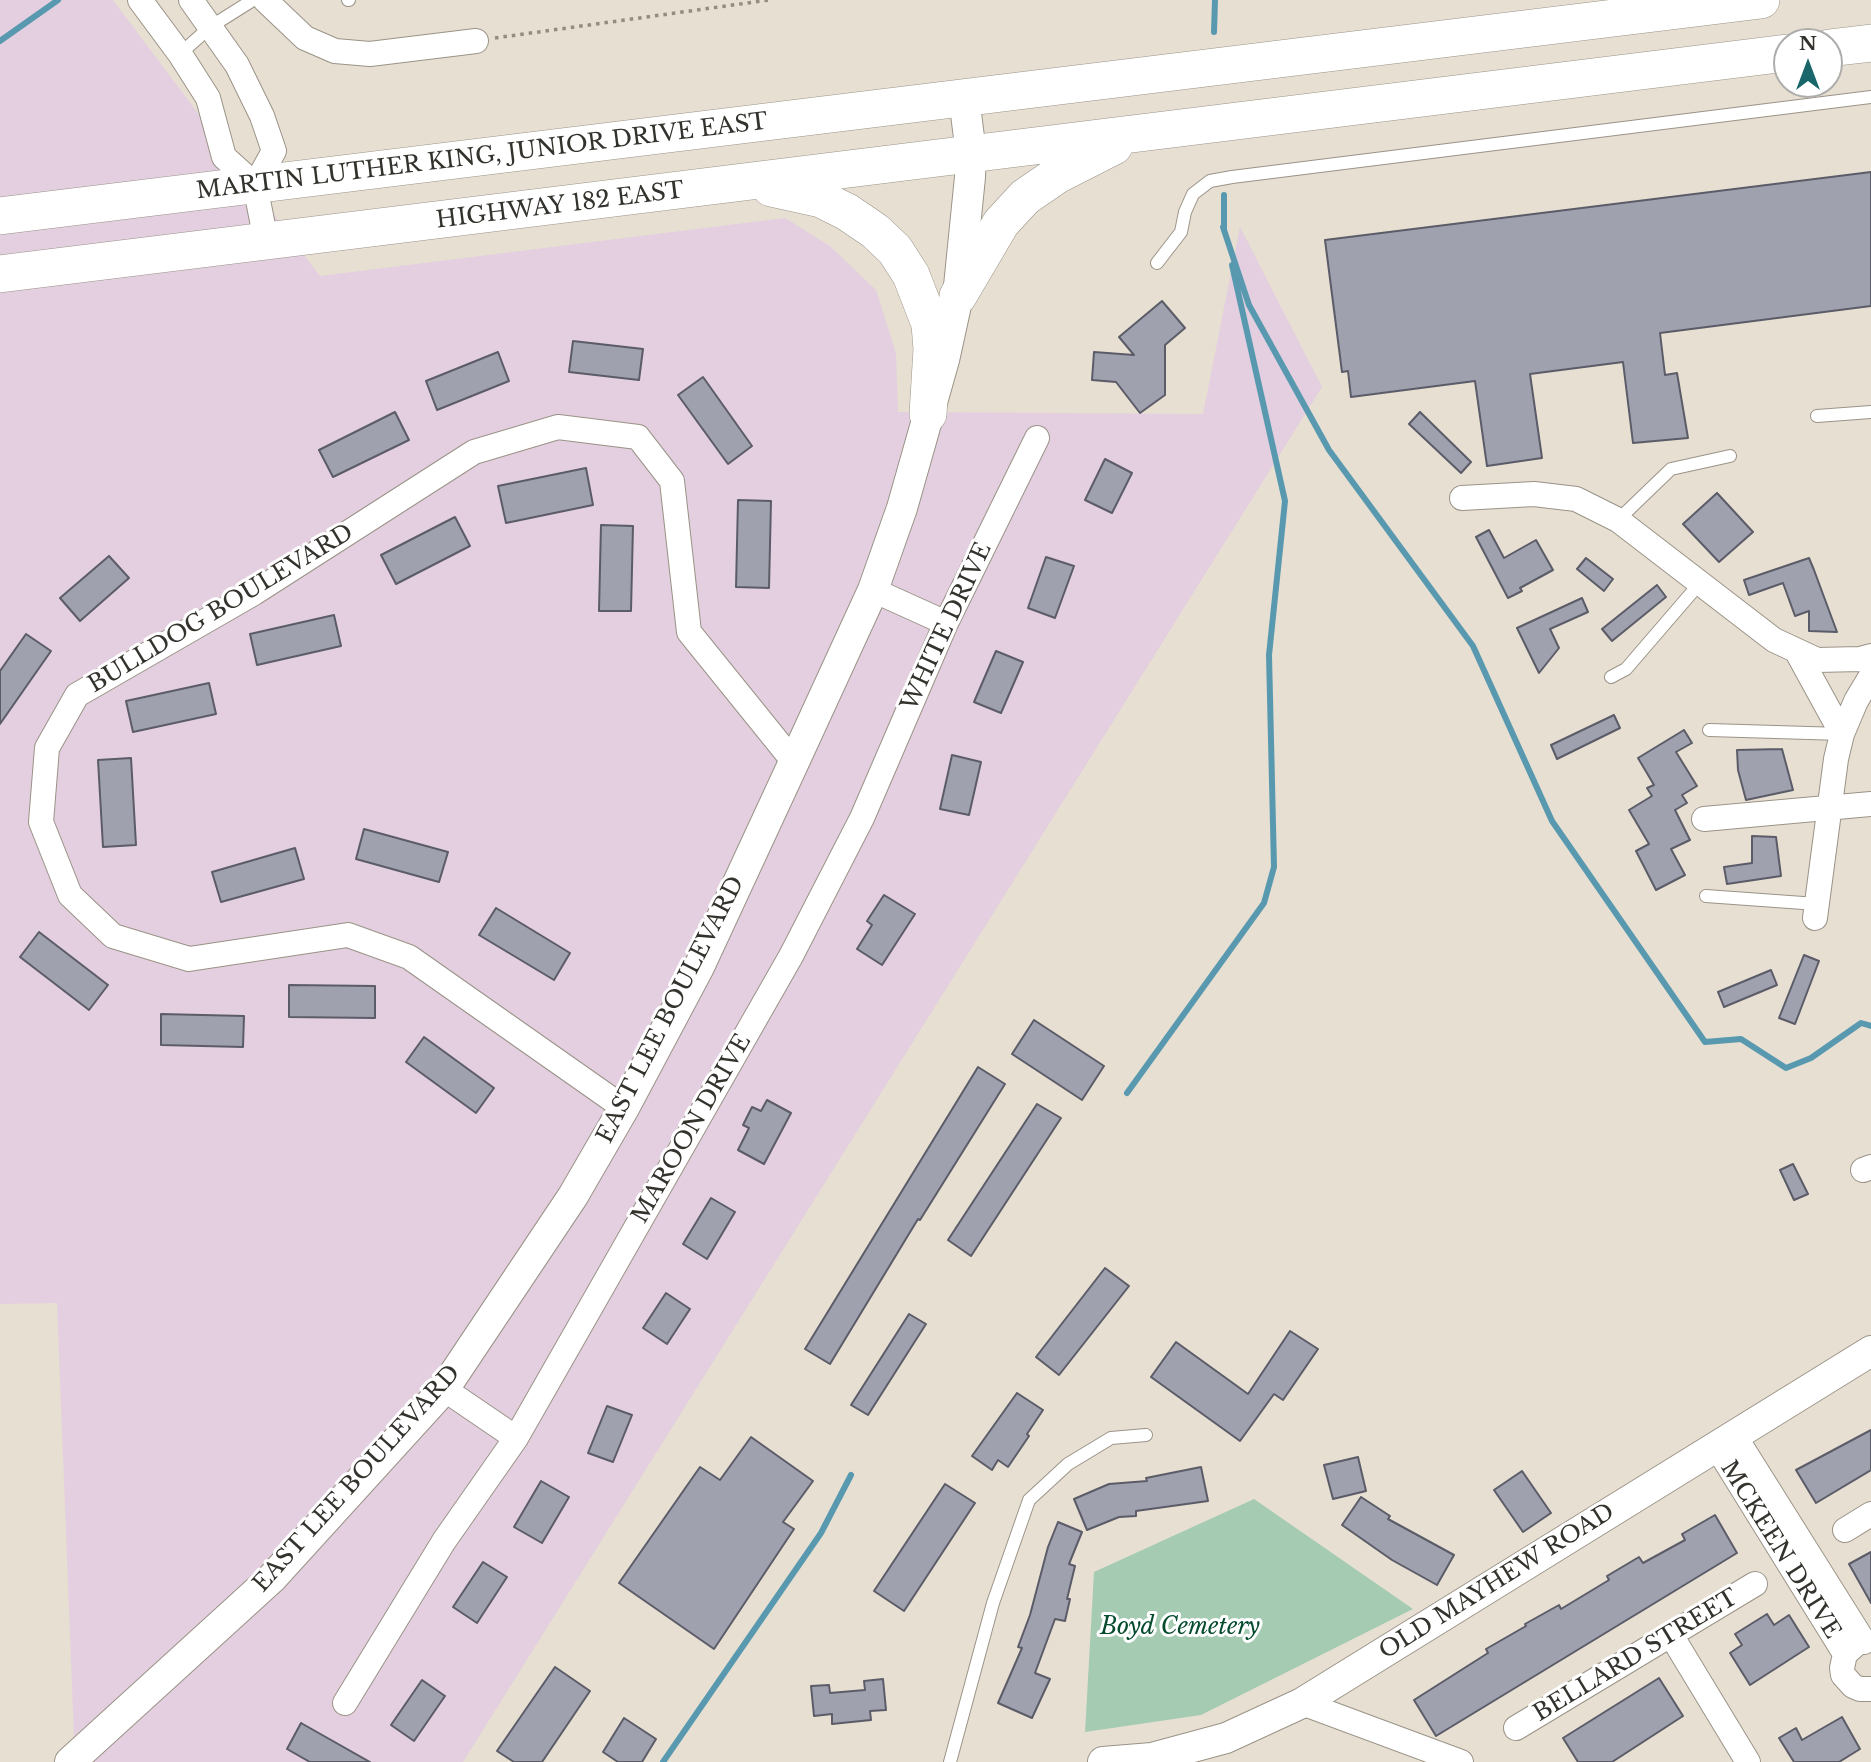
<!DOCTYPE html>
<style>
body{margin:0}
#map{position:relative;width:1871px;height:1762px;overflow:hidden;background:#e7dfd2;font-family:"Libre Baskerville",serif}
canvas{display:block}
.north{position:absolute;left:1773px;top:28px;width:70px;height:70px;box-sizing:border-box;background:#fff;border:2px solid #aeadab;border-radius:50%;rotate:0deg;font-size:19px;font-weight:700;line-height:28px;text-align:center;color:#34322c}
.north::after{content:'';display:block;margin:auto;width:24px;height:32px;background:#1a676b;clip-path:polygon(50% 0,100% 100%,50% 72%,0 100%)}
</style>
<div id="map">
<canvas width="1871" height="1762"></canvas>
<div class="north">N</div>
</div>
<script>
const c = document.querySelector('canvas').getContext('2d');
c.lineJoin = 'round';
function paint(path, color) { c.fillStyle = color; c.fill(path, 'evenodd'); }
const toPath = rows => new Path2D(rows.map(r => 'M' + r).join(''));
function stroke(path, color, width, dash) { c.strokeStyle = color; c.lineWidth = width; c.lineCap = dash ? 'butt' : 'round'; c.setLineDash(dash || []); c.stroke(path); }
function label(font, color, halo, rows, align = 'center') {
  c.font = font + ' "Libre Baskerville",serif'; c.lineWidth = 6; c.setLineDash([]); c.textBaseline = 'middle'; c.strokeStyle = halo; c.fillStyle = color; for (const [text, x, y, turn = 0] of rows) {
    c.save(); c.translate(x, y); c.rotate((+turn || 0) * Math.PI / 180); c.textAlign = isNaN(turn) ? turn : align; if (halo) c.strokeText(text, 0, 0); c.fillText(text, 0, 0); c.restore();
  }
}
paint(toPath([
 [0,0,113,0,320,276,785,218,830,246,876,290,896,353,898,412,1203,414,1240,227,1322,387,463,1762,75,1762,57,1303,0,1304]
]), '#e3cfdf');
paint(toPath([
 [1254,1499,1413,1609,1201,1715,1085,1732,1094,1572]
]), '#a5cbb3');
stroke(toPath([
 [1214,32,1215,0],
 [0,41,58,0],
 [1224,195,1224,230],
 [1223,227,1249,305,1329,450,1473,646,1552,821,1705,1042,1741,1039,1786,1068,1811,1058,1861,1023,1871,1026],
 [1127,1093,1264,903,1274,867,1269,655,1285,501,1232,265],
 [663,1762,821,1533,851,1475]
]), '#5999b0', 6);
const building = toPath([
 [1871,172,1871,306,1660,333,1665,375,1677,373,1688,438,1633,443,1623,362,1530,374,1542,458,1487,466,1475,381,1351,397,1348,371,1342,372,1325,240,1871,172],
 [1162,301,1185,328,1165,345,1165,395,1140,413,1116,382,1092,380,1094,352,1134,355,1119,337,1162,301],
 [573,341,643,349,639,380,569,372,573,341],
 [498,352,509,381,437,410,426,381,498,352],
 [703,377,752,446,728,464,678,395,703,377],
 [395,412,409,440,333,477,319,450,395,412],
 [1420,412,1471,462,1461,473,1409,424,1420,412],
 [1105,459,1132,473,1112,513,1085,500,1105,459],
 [586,468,593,505,506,523,498,486,586,468],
 [1717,493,1753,532,1719,562,1683,524,1717,493],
 [738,500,771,501,769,588,736,587,738,500],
 [455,517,470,546,396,584,381,555,455,517],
 [601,525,633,526,631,611,599,611,601,525],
 [1489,530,1504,558,1536,540,1553,570,1520,588,1522,591,1508,598,1476,537,1489,530],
 [109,556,129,578,80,621,60,598,109,556],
 [1046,557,1074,566,1055,618,1028,608,1046,557],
 [1586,558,1613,579,1604,591,1577,569,1586,558],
 [1809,558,1814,570,1837,632,1809,631,1809,611,1795,616,1783,583,1749,595,1744,580,1809,558],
 [1657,585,1666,597,1612,641,1602,629,1657,585],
 [1582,598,1588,612,1550,629,1559,648,1539,673,1517,628,1582,598],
 [334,615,341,646,257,665,250,634,334,615],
 [26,634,51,651,0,724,0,671,26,634],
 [996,651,1023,662,1001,713,974,702,996,651],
 [209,683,216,714,133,732,126,701,209,683],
 [1614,715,1620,728,1557,759,1551,745,1614,715],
 [1684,730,1692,743,1676,752,1697,786,1682,795,1687,803,1675,810,1690,840,1671,849,1685,875,1656,890,1636,851,1649,844,1629,810,1652,796,1647,788,1654,785,1638,758,1684,730],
 [1782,749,1793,790,1746,800,1738,770,1737,750,1782,749],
 [952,755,981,762,969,815,940,809,952,755],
 [131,758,136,845,103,847,98,760,131,758],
 [364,829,448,852,439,882,356,859,364,829],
 [1752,836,1776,837,1781,876,1727,884,1724,867,1752,863,1752,836],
 [295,848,304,879,221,902,212,872,295,848],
 [884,895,915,914,882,965,857,949,872,925,867,921,884,895],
 [496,908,570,953,554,980,479,935,496,908],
 [39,932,108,985,89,1010,20,957,39,932],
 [1804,955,1819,961,1795,1024,1779,1018,1804,955],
 [1771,970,1777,985,1724,1007,1718,992,1771,970],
 [289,985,375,986,375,1018,289,1017,289,985],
 [161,1014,244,1016,243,1047,161,1045,161,1014],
 [1034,1020,1104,1066,1082,1100,1012,1054,1034,1020],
 [424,1037,494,1088,476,1113,406,1062,424,1037],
 [978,1067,1005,1084,920,1220,918,1219,830,1364,805,1349,978,1067],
 [767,1100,791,1113,764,1164,738,1150,749,1128,743,1125,752,1107,761,1111,767,1100],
 [1037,1104,1061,1118,971,1256,948,1240,1037,1104],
 [1793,1164,1808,1194,1794,1200,1780,1170,1793,1164],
 [711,1198,735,1212,707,1259,683,1244,711,1198],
 [1105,1268,1129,1286,1059,1375,1036,1357,1105,1268],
 [666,1293,690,1309,667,1344,643,1328,666,1293],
 [909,1314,926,1324,868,1415,851,1405,909,1314],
 [1290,1331,1318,1349,1283,1400,1274,1394,1240,1441,1151,1377,1176,1342,1248,1394,1290,1331],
 [1017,1393,1043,1410,1027,1434,1029,1436,1008,1467,998,1460,992,1470,972,1456,1017,1393],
 [607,1406,632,1415,613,1462,588,1453,607,1406],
 [1871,1430,1871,1470,1816,1503,1796,1470,1871,1430],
 [751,1437,813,1481,783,1522,794,1529,714,1649,619,1583,700,1467,720,1480,751,1437],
 [1358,1457,1366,1491,1333,1499,1324,1465,1358,1457],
 [1201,1467,1208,1501,1136,1511,1136,1516,1119,1517,1087,1530,1074,1499,1109,1484,1147,1481,1146,1478,1201,1467],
 [1522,1471,1551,1513,1523,1532,1494,1490,1522,1471],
 [541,1481,569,1497,542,1543,514,1527,541,1481],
 [945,1484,975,1503,904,1611,874,1591,945,1484],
 [1361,1497,1390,1516,1388,1519,1454,1555,1437,1585,1392,1560,1342,1525,1361,1497],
 [1715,1515,1737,1553,1436,1736,1414,1700,1488,1653,1486,1649,1526,1626,1525,1624,1559,1605,1561,1609,1609,1580,1607,1576,1639,1557,1643,1563,1685,1540,1682,1534,1715,1515],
 [1058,1522,1082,1532,1069,1564,1075,1566,1067,1599,1070,1599,1065,1621,1055,1619,1035,1673,1050,1679,1032,1718,998,1703,1022,1648,1018,1647,1030,1615,1048,1547,1058,1522],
 [1871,1552,1871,1603,1849,1564,1871,1552],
 [483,1562,507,1577,477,1623,453,1607,483,1562],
 [1767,1614,1774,1625,1789,1615,1809,1647,1750,1685,1730,1653,1742,1645,1735,1634,1767,1614],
 [555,1667,590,1691,542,1762,514,1762,497,1751,555,1667],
 [1659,1678,1683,1716,1612,1762,1578,1762,1563,1738,1659,1678],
 [883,1679,886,1710,870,1711,871,1720,832,1724,832,1714,814,1716,811,1686,829,1685,830,1693,865,1690,864,1681,883,1679],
 [422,1680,445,1696,414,1741,391,1725,422,1680],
 [1842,1717,1860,1749,1839,1762,1794,1762,1779,1738,1796,1728,1802,1740,1842,1717],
 [624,1718,656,1739,642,1762,618,1762,603,1752,624,1718],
 [301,1723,370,1762,310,1762,287,1749,301,1723]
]);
paint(building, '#a0a1af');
stroke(building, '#5b5c68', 2);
const service = toPath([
 [348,0,349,0],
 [180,54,210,27,253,0],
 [1157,263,1181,232,1185,212,1193,194,1210,181,1232,177,1871,97],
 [1817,416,1871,412],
 [1618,520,1671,469,1730,456],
 [1611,677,1626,669,1700,583],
 [1709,730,1842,734],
 [1706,896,1817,904],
 [950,1762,993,1603,1029,1500,1068,1464,1111,1438,1146,1435]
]);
const minor = toPath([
 [140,0,180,54,208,98,224,157,255,185,266,241],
 [191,0,237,65,262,116,274,151,255,185],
 [265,0,305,38,335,51,370,54,476,41],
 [1462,498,1534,494,1576,499,1618,520,1774,640,1817,660,1860,659,1871,656],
 [873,590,946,623],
 [1797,652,1842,734],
 [1704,819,1871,804],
 [1815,918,1836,759,1842,734,1856,701,1871,676],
 [624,1108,409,957,348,935,189,959,113,936,70,895,41,822,47,748,77,695,254,593,474,452,558,427,638,437,672,481,689,632,794,762],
 [1863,1170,1871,1167],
 [444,1389,516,1438],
 [1734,1435,1864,1642],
 [1716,1446,1845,1654],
 [1845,1530,1871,1514],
 [1671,1635,1748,1762],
 [1855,1645,1845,1654,1842,1668,1843,1675,1853,1686,1860,1689,1871,1689],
 [345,1703,444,1541,516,1438,791,956,862,818,946,623,1037,438],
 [1302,1703,1461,1762],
 [1516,1728,1755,1584]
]);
const tertiary = toPath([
 [70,1762,272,1578,444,1389,573,1196,624,1108,699,967,794,762,873,590,902,508,944,360,958,296,970,177,971,153,964,98],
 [1103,1762,1152,1758,1226,1738,1302,1703,1871,1351]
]);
const primary = toPath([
 [1829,48,1871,43],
 [771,188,821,199,847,212,875,231,895,250,911,275,930,324,932,349,928,414],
 [0,216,1761,0],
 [0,274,1787,53],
 [958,296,1001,223,1025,197,1057,175,1114,146]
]);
stroke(service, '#9a9387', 14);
stroke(minor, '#9a9387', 26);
stroke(tertiary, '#9a9387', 32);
stroke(primary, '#9a9387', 38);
stroke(toPath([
 [495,38,769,0]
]), '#928c83', 3.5, [3.5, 5]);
stroke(service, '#fff', 12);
stroke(minor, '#fff', 24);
stroke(tertiary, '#fff', 30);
stroke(primary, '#fff', 37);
label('23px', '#34322c', '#fff', [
 ["MARTIN LUTHER KING, JUNIOR DRIVE EAST",482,157,-7],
 ["HIGHWAY 182 EAST",560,206,-7],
 ["BULLDOG BOULEVARD",221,609,-31],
 ["WHITE DRIVE",947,627,-65],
 ["EAST LEE BOULEVARD",671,1010,-63],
 ["MAROON DRIVE",692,1129,-60],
 ["EAST LEE BOULEVARD",357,1479,-48],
 ["MCKEEN DRIVE",1780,1550,58],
 ["OLD MAYHEW ROAD",1497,1582,-32],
 ["BELLARD STREET",1636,1656,-31]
]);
label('italic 23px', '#054b2d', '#fff', [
 ["Boyd Cemetery",1180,1628]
]);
</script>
